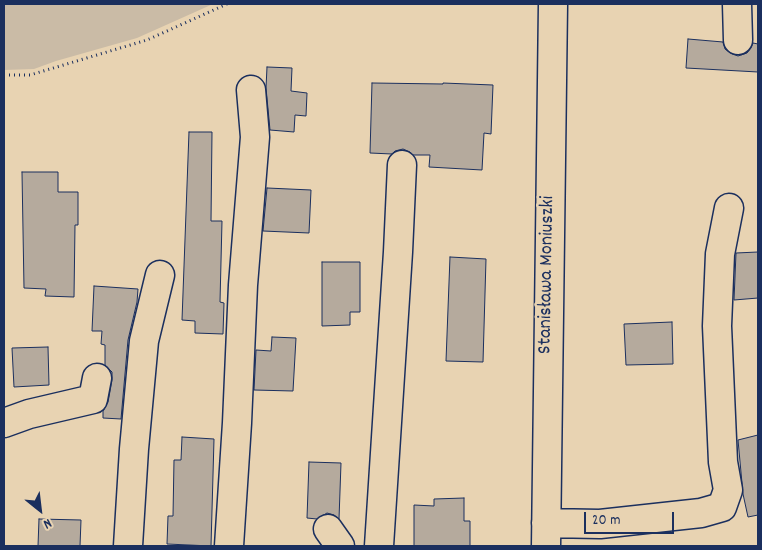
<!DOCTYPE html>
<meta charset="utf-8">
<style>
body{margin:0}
#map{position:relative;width:762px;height:550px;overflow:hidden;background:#e8d3b2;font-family:Dekko,sans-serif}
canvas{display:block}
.frame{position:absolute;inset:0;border:5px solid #1b2f5e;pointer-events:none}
.north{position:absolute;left:15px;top:485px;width:50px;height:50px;-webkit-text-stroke:4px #e8d3b2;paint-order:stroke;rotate:151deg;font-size:14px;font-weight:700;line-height:20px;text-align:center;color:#1b2f5e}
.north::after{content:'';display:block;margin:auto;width:18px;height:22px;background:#1b2f5e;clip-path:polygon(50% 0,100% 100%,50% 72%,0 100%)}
.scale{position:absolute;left:584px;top:512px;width:90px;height:22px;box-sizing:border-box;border:2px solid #1b2f5e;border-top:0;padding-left:6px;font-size:15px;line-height:18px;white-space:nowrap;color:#1b2f5e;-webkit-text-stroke:4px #e8d3b2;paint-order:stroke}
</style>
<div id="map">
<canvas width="762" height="550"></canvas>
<div class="frame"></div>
<div class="north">N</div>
<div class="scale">20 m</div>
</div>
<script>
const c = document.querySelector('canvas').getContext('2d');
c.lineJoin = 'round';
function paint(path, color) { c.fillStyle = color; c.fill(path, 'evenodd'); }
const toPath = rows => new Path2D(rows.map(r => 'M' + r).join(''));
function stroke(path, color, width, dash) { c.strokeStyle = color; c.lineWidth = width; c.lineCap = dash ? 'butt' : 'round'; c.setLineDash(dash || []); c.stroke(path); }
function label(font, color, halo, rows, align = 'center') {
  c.font = font + ' Dekko,sans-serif'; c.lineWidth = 5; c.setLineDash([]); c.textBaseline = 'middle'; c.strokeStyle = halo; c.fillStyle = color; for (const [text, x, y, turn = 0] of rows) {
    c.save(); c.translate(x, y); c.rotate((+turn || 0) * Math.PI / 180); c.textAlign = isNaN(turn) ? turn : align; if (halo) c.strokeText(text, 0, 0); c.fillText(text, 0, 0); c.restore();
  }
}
paint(toPath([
 [4,4,213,4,137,38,56,61,34,69,4,70]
]), '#cabba6');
const building = toPath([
 [688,39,723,42,725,49,730,53,738,56,747,53,751,48,753,43,758,44,758,72,686,68,688,39],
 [267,67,292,68,291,91,307,93,306,116,295,115,294,132,270,130,266,88,267,67],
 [372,83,443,84,443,83,493,85,491,134,484,133,482,170,429,167,430,155,413,155,410,152,403,149,395,151,392,154,370,153,372,83],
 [189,132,212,132,211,221,222,221,220,302,224,303,223,334,195,333,195,321,182,320,189,132],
 [22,172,58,172,58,192,78,192,78,225,75,225,74,297,45,296,46,289,24,288,22,172],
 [267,188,311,190,309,233,263,231,267,188],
 [758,252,758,298,734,300,736,253,758,252],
 [450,257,486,259,483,362,446,361,450,257],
 [322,262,360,262,360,312,350,312,350,325,322,326,322,262],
 [94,286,138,289,137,302,128,340,121,419,103,418,103,411,108,402,112,380,112,372,105,365,105,345,101,344,102,331,92,331,94,286],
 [672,322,673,364,626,365,624,324,672,322],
 [272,337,296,338,293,391,254,390,256,350,271,351,272,337],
 [48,347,49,385,14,387,12,348,48,347],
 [758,435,758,515,748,517,743,494,738,440,758,435],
 [182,437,214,439,211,546,167,544,168,516,173,516,174,460,181,460,182,437],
 [309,462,341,463,339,519,334,515,327,513,317,519,307,518,309,462],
 [464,498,464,521,470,521,470,546,414,546,414,505,434,506,434,499,464,498],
 [39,519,81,520,80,546,38,546,39,519]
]);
paint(building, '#b5aa9d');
stroke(building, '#1b2f5e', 1);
const minor = toPath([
 [737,4,738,40],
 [4,423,29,414,93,399,97,378],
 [546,523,600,524,701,513,722,507,728,490,723,462,717,326,720,254,729,208],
 [328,529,340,546],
 [128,546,134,449,144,341,160,275],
 [229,546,237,423,243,285,255,137,251,90],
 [379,546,398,252,402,165],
 [546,546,553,4]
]);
stroke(minor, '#1b2f5e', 31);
stroke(toPath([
 [4,75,30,75,147,40,227,4]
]), '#1b2f5e', 3, [1, 4]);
stroke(minor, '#e8d3b2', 28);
label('20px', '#1b2f5e', '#e8d3b2', [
 ["Stanisława Moniuszki",548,275,-89]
]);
</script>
